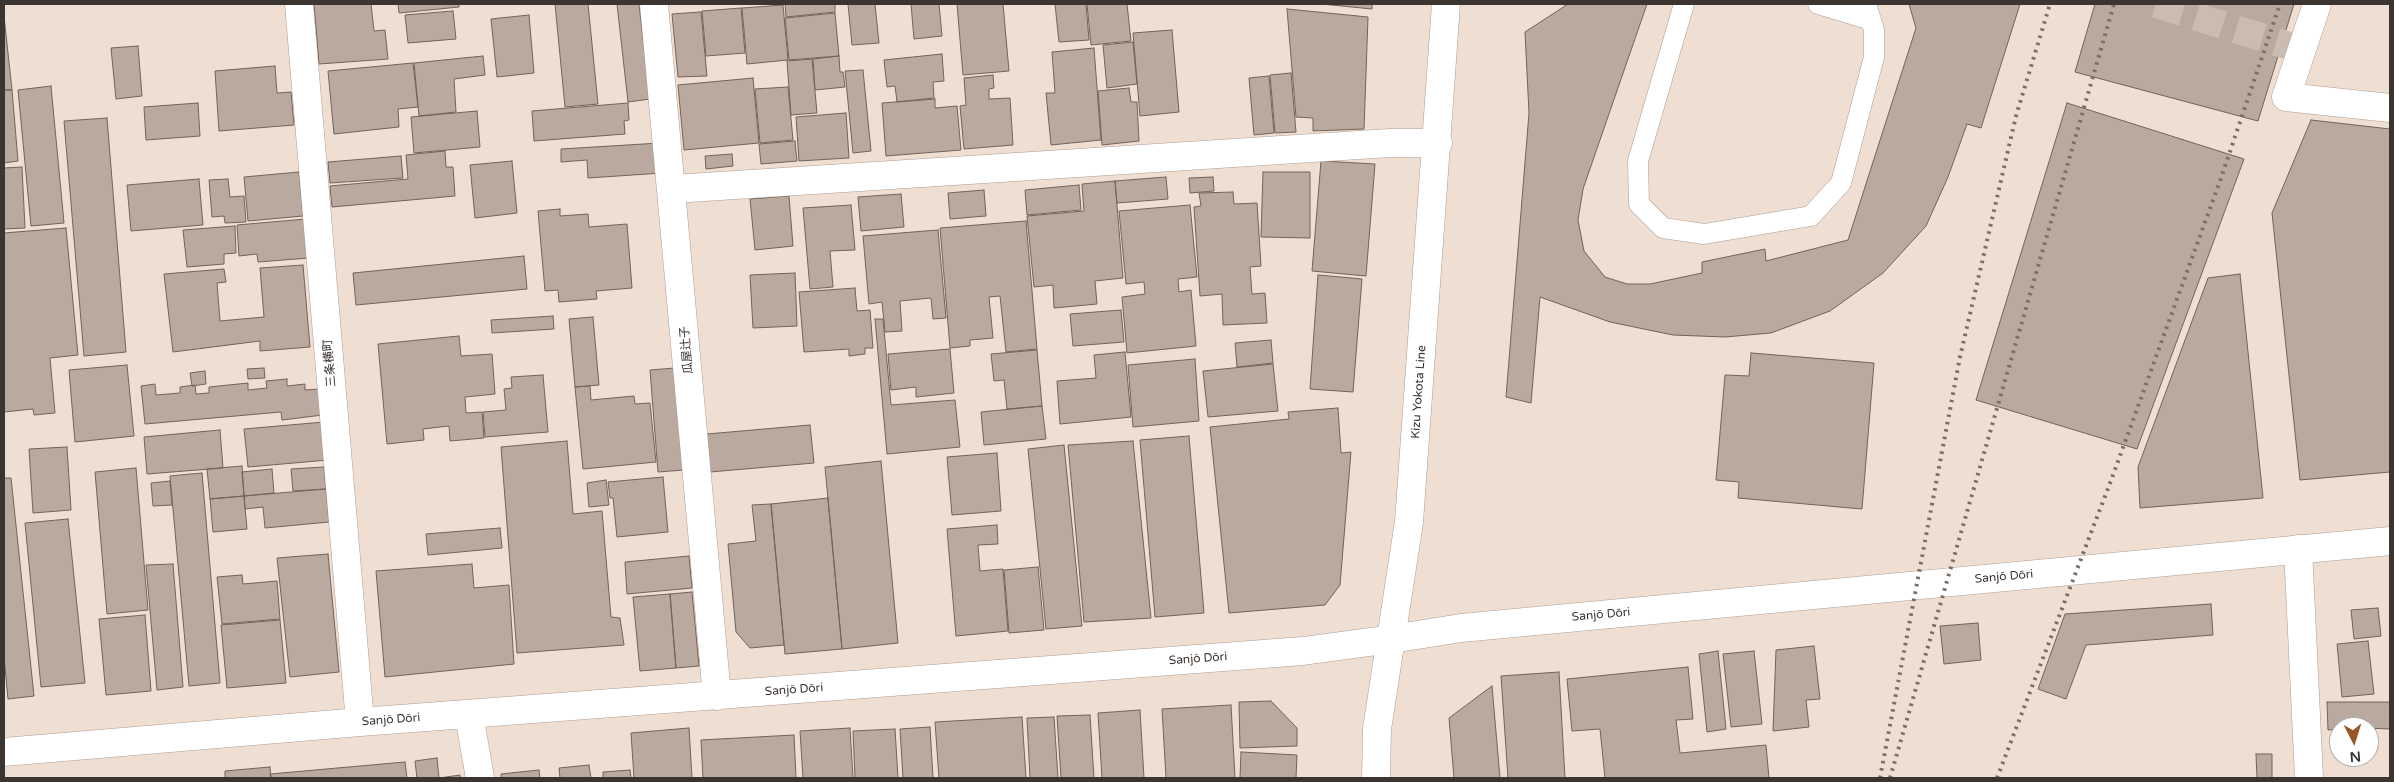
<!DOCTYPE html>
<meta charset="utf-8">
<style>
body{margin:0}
#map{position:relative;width:2394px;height:782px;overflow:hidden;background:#efded2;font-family:"Varela Round",sans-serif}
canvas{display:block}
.frame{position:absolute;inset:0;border:5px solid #3b3430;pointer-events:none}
.north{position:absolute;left:2329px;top:717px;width:50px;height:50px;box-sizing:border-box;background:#fff;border:1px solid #b1aeac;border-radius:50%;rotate:175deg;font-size:14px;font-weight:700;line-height:20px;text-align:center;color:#3b3430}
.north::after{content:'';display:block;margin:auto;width:18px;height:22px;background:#995725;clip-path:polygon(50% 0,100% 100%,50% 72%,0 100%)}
</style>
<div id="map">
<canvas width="2394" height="782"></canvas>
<div class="frame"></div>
<div class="north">N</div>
</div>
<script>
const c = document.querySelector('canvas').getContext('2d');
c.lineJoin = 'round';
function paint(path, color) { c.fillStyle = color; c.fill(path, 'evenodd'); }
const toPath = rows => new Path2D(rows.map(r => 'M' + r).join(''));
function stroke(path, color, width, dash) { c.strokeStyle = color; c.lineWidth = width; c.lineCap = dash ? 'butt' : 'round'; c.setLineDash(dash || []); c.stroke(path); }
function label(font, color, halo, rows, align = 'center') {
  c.font = font + ' "Varela Round","Noto Sans JP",sans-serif'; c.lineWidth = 5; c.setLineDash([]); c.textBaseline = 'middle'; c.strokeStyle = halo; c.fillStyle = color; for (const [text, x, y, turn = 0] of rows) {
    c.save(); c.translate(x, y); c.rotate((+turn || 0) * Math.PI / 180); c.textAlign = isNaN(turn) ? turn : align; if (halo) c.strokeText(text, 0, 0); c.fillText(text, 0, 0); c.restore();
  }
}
const building = toPath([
 [314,4,371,4,374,31,385,30,388,59,319,64,314,4],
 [398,4,459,4,459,7,399,13,398,4],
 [555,4,588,4,598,104,565,107,555,4],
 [617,4,639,4,650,99,628,102,617,4],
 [785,4,835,4,835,12,786,17,785,4],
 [848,4,875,4,879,43,852,45,848,4],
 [911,4,939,4,942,36,914,39,911,4],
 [957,4,1003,4,1009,71,963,75,957,4],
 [1055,4,1086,4,1089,40,1059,42,1055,4],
 [1087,4,1127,4,1131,41,1091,45,1087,4],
 [1321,4,1372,4,1372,9,1321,4],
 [1568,4,1647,4,1583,189,1578,220,1584,251,1605,277,1627,284,1650,284,1702,273,1702,262,1765,249,1766,261,1848,240,1916,28,1909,4,2020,4,1981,128,1967,124,1948,177,1926,226,1883,273,1830,311,1771,333,1725,337,1673,335,1610,322,1540,297,1531,403,1506,397,1529,113,1525,32,1568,4],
 [2095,4,2294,4,2258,121,2075,72,2095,4],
 [783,5,788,60,747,64,742,8,783,5],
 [741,8,745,53,706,56,702,11,741,8],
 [1287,9,1368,17,1364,129,1313,131,1313,118,1296,117,1287,9],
 [453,11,456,39,408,43,405,15,453,11],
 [701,12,707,76,678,77,672,14,701,12],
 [835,13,839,56,789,60,785,18,835,13],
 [529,15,534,73,497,77,491,19,529,15],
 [4,16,12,90,4,90,4,16],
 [1172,30,1179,112,1140,116,1133,33,1172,30],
 [1133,42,1137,84,1107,88,1103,45,1133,42],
 [138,46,142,96,116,99,111,48,138,46],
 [1094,48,1101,140,1051,145,1046,93,1055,93,1052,52,1094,48],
 [942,54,944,81,933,82,934,98,897,102,895,86,887,87,884,60,942,54],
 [483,56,485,75,454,79,456,112,419,116,414,63,483,56],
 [839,56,840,72,843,72,845,87,815,90,813,59,839,56],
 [812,59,817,113,791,115,787,61,812,59],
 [413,63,418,107,398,109,399,127,334,134,328,71,413,63],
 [275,66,277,93,291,92,294,125,219,131,215,71,275,66],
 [863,70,871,151,853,153,845,71,863,70],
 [1291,73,1296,132,1275,133,1270,75,1291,73],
 [993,75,994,88,989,89,989,99,1010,98,1013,145,964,149,960,106,966,105,964,78,993,75],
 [1269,76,1274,133,1254,135,1249,78,1269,76],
 [753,78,759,143,684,150,678,85,753,78],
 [51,86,64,223,31,226,18,90,51,86],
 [788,87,793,140,760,143,755,89,788,87],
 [1129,88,1131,102,1137,102,1139,141,1102,145,1098,91,1129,88],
 [4,90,12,90,18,161,4,163,4,90],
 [935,99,935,108,957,106,961,150,886,156,882,103,935,99],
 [198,103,200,136,146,140,144,107,198,103],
 [628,103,629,120,624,121,625,134,534,141,532,111,628,103],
 [2067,103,2244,159,2137,449,1976,400,2067,103],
 [477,111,480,147,414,153,411,117,477,111],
 [846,113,849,158,799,161,796,117,846,113],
 [107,118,126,352,84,356,64,121,107,118],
 [2311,120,2390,129,2390,472,2300,480,2272,213,2311,120],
 [795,141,797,161,761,164,759,144,795,141],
 [660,143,662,173,588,178,587,160,561,162,561,149,660,143],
 [445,151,446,167,453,167,455,196,332,207,330,186,408,179,406,155,445,151],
 [732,154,733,166,706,169,705,156,732,154],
 [401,156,403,178,330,183,328,162,401,156],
 [512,161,517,213,475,218,470,165,512,161],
 [1321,161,1375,164,1366,276,1312,271,1321,161],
 [22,167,25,228,4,229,4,168,22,167],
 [299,172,303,216,248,221,244,177,299,172],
 [1263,172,1310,172,1310,238,1261,237,1263,172],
 [1166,177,1168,199,1117,203,1115,181,1166,177],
 [1213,177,1214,191,1190,193,1189,178,1213,177],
 [199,179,203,225,131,231,127,185,199,179],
 [228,179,230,197,244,196,246,222,225,223,224,216,212,217,209,180,228,179],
 [1115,181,1123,278,1095,281,1097,304,1054,308,1053,285,1034,287,1027,216,1084,211,1082,184,1115,181],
 [1079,185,1081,210,1027,215,1025,190,1079,185],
 [984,190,986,216,950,219,948,193,984,190],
 [1233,192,1234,204,1257,203,1261,266,1250,267,1252,294,1265,293,1267,323,1223,325,1222,294,1200,296,1194,207,1201,206,1199,193,1233,192],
 [901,194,904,227,861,231,858,197,901,194],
 [789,196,793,246,755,250,750,199,789,196],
 [851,205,855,250,830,251,833,287,810,289,803,208,851,205],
 [1190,205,1197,277,1178,279,1179,292,1191,290,1196,346,1127,353,1122,297,1145,294,1144,282,1126,284,1119,211,1190,205],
 [560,209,560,216,588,214,589,227,627,224,632,288,596,291,597,299,559,302,558,290,545,291,538,211,560,209],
 [306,219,309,258,258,262,257,254,239,256,237,225,306,219],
 [1026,221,1037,349,1006,352,1000,296,989,297,993,338,970,340,970,346,950,348,940,228,1026,221],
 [235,226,236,253,224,254,224,264,187,267,183,230,235,226],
 [66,228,78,355,50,358,55,413,34,415,33,409,4,412,4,233,66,228],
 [938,230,946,318,933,319,931,298,900,301,902,331,885,332,882,302,869,304,863,236,938,230],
 [524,256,527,289,356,305,353,273,524,256],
 [303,265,310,347,260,351,260,341,173,352,164,274,224,269,226,282,217,283,220,321,264,317,260,268,303,265],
 [795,273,797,326,753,328,750,275,795,273],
 [2240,274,2263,498,2140,508,2138,467,2208,278,2240,274],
 [1318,275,1362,279,1353,392,1310,389,1318,275],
 [855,288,857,311,870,310,873,348,865,348,865,354,849,356,849,349,804,352,799,292,855,288],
 [1121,310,1124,342,1073,346,1070,314,1121,310],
 [553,316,554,329,492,333,491,320,553,316],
 [593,317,599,385,575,387,569,319,593,317],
 [875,319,883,319,891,405,955,400,960,447,887,454,875,319],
 [459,336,461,356,492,354,495,394,465,397,466,413,482,412,484,438,450,441,449,426,423,429,424,440,387,444,378,344,459,336],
 [1271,340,1273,363,1237,367,1235,343,1271,340],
 [950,349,954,393,916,397,916,387,891,390,888,354,950,349],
 [1037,350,1042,406,1007,409,1004,380,994,381,991,354,1037,350],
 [1125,352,1131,417,1060,424,1057,381,1096,378,1094,355,1125,352],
 [1751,353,1874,363,1862,509,1738,498,1739,482,1716,480,1725,375,1749,376,1751,353],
 [1195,359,1199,421,1133,427,1128,365,1195,359],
 [1273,364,1278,411,1208,417,1203,371,1273,364],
 [127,365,134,436,75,442,69,370,127,365],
 [264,368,265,378,248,379,247,369,264,368],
 [675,368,684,470,658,472,650,370,675,368],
 [205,371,206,384,192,386,190,373,205,371],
 [543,375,548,432,485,437,483,412,506,410,504,389,512,388,511,377,543,375],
 [287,379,287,386,305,384,305,390,320,389,323,415,282,420,281,412,145,424,141,386,155,384,156,395,180,393,180,387,195,385,196,394,209,393,209,387,248,383,248,390,267,388,266,381,287,379],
 [590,386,591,400,634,396,635,404,650,403,656,462,583,469,575,387,590,386],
 [1042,406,1046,439,984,445,981,412,1042,406],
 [1338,408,1341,453,1351,452,1340,585,1325,605,1229,613,1210,427,1289,419,1288,412,1338,408],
 [324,422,328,460,248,467,244,429,324,422],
 [810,425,814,463,710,472,707,434,810,425],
 [220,430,223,468,147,474,144,437,220,430],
 [1189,436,1204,613,1155,617,1140,440,1189,436],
 [567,441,573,514,602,511,611,617,620,618,624,645,517,653,501,447,567,441],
 [1133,441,1151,618,1084,622,1068,445,1133,441],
 [1064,445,1082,626,1046,629,1028,449,1064,445],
 [67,447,71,510,33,513,29,449,67,447],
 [997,453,1001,511,952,515,947,457,997,453],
 [881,461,898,643,842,649,825,467,881,461],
 [242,466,244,496,210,499,207,469,242,466],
 [324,467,326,489,293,491,291,469,324,467],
 [136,468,148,610,107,614,95,472,136,468],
 [272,469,274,493,244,496,242,472,272,469],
 [202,473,220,683,189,686,170,476,202,473],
 [663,477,668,532,617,537,613,498,610,498,608,482,663,477],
 [4,478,11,478,34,696,8,699,4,657,4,478],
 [606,480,609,505,589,507,587,483,606,480],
 [170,481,172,505,153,506,151,483,170,481],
 [326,489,329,522,265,528,263,507,245,509,244,496,326,489],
 [244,496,247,529,213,532,210,499,244,496],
 [828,498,842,649,785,654,771,504,828,498],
 [771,504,784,645,750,648,736,632,728,544,756,541,752,505,771,504],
 [68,519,85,683,41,687,25,523,68,519],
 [997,525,998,544,978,545,980,571,1003,569,1008,631,956,636,947,529,997,525],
 [500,528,502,548,428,555,426,534,500,528],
 [328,554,339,672,290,677,277,558,328,554],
 [689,556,692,588,627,594,625,562,689,556],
 [173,564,183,687,157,690,146,565,173,564],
 [472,564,474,588,509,585,514,664,385,677,376,571,472,564],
 [1038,567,1044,630,1009,633,1004,570,1038,567],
 [242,575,243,584,277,581,280,619,222,624,217,577,242,575],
 [692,592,699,666,676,668,670,594,692,592],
 [670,594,676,668,640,671,633,597,670,594],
 [2211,604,2213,635,2086,645,2066,699,2038,689,2065,614,2211,604],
 [2378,608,2381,636,2354,639,2351,610,2378,608],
 [145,615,151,691,106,695,99,619,145,615],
 [280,620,286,683,227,688,221,625,280,620],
 [1978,623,1981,660,1944,664,1940,626,1978,623],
 [2368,641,2374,694,2342,697,2337,644,2368,641],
 [1814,646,1820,699,1806,700,1809,727,1773,731,1776,650,1814,646],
 [1718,651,1726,729,1707,732,1699,654,1718,651],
 [1754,651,1762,724,1731,727,1723,654,1754,651],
 [1688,667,1693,719,1676,720,1680,753,1766,745,1769,778,1605,778,1600,729,1572,731,1567,679,1688,667],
 [1559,672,1565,778,1508,778,1501,676,1559,672],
 [1492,686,1500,778,1454,778,1449,718,1492,686],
 [1271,701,1297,728,1297,746,1240,748,1239,702,1271,701],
 [2327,702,2390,702,2390,729,2339,727,2339,729,2328,730,2327,702],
 [1231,705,1235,778,1166,778,1162,709,1231,705],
 [1140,710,1144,778,1102,778,1098,713,1140,710],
 [1090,715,1094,778,1061,778,1057,716,1090,715],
 [1022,717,1026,778,939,778,935,722,1022,717],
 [1054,717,1058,778,1030,778,1027,718,1054,717],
 [930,727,933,778,903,778,900,729,930,727],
 [689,728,692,778,634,778,631,733,689,728],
 [850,728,853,778,803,778,800,731,850,728],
 [895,729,898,778,855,778,853,731,895,729],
 [794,735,796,778,703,778,701,740,794,735],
 [1241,752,1297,755,1296,778,1240,778,1241,752],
 [2256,754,2272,754,2272,778,2257,778,2256,754],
 [437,758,439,778,460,775,460,778,417,778,415,761,437,758],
 [405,762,407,778,271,778,270,774,405,762],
 [589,765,591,778,560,778,559,768,589,765],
 [270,767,271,778,225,778,225,771,270,767],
 [539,770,540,778,501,778,501,774,539,770],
 [630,770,631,778,603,778,603,772,630,770]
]);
paint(building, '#b9a99e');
stroke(building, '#726258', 1);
stroke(toPath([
 [2156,4,2302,50]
]), '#cbbcb2', 28, [28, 14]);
const lane = toPath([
 [1684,4,1638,161,1639,204,1663,228,1704,234,1811,216,1841,183,1874,57,1874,30,1866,4],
 [1818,4,1871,20]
]);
const street = toPath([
 [299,4,360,722],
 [654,4,717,696],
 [2317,4,2286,97,2390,108],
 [673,189,1390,143,1438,143],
 [2298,549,2309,778],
 [469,715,480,778],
 [4,752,360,722,1303,651,1392,639]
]);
const secondary = toPath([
 [1392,639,1461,628,2390,541],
 [1376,778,1377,729,1409,522,1446,4]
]);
stroke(lane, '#ae9d93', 21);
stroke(street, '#ae9d93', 29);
stroke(secondary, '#ae9d93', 29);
stroke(lane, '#fff', 20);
stroke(street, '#fff', 28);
stroke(secondary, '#fff', 28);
stroke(toPath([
 [1880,778,1960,357,2016,116,2050,4],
 [1890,778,2114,4],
 [1997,778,2109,486,2220,181,2280,4]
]), '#796f68', 4, [2.5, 5]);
label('12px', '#3b3430', '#fff', [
 ["瓜屋辻子",687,350,-95],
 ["三条横町",330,363,-95],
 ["Kizu Yokota Line",1419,392,-86],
 ["Sanjō Dōri",2004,577,-5],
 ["Sanjō Dōri",1601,615,-5],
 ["Sanjō Dōri",1198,659,-4],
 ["Sanjō Dōri",794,690,-4],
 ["Sanjō Dōri",391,720,-4]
]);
</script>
